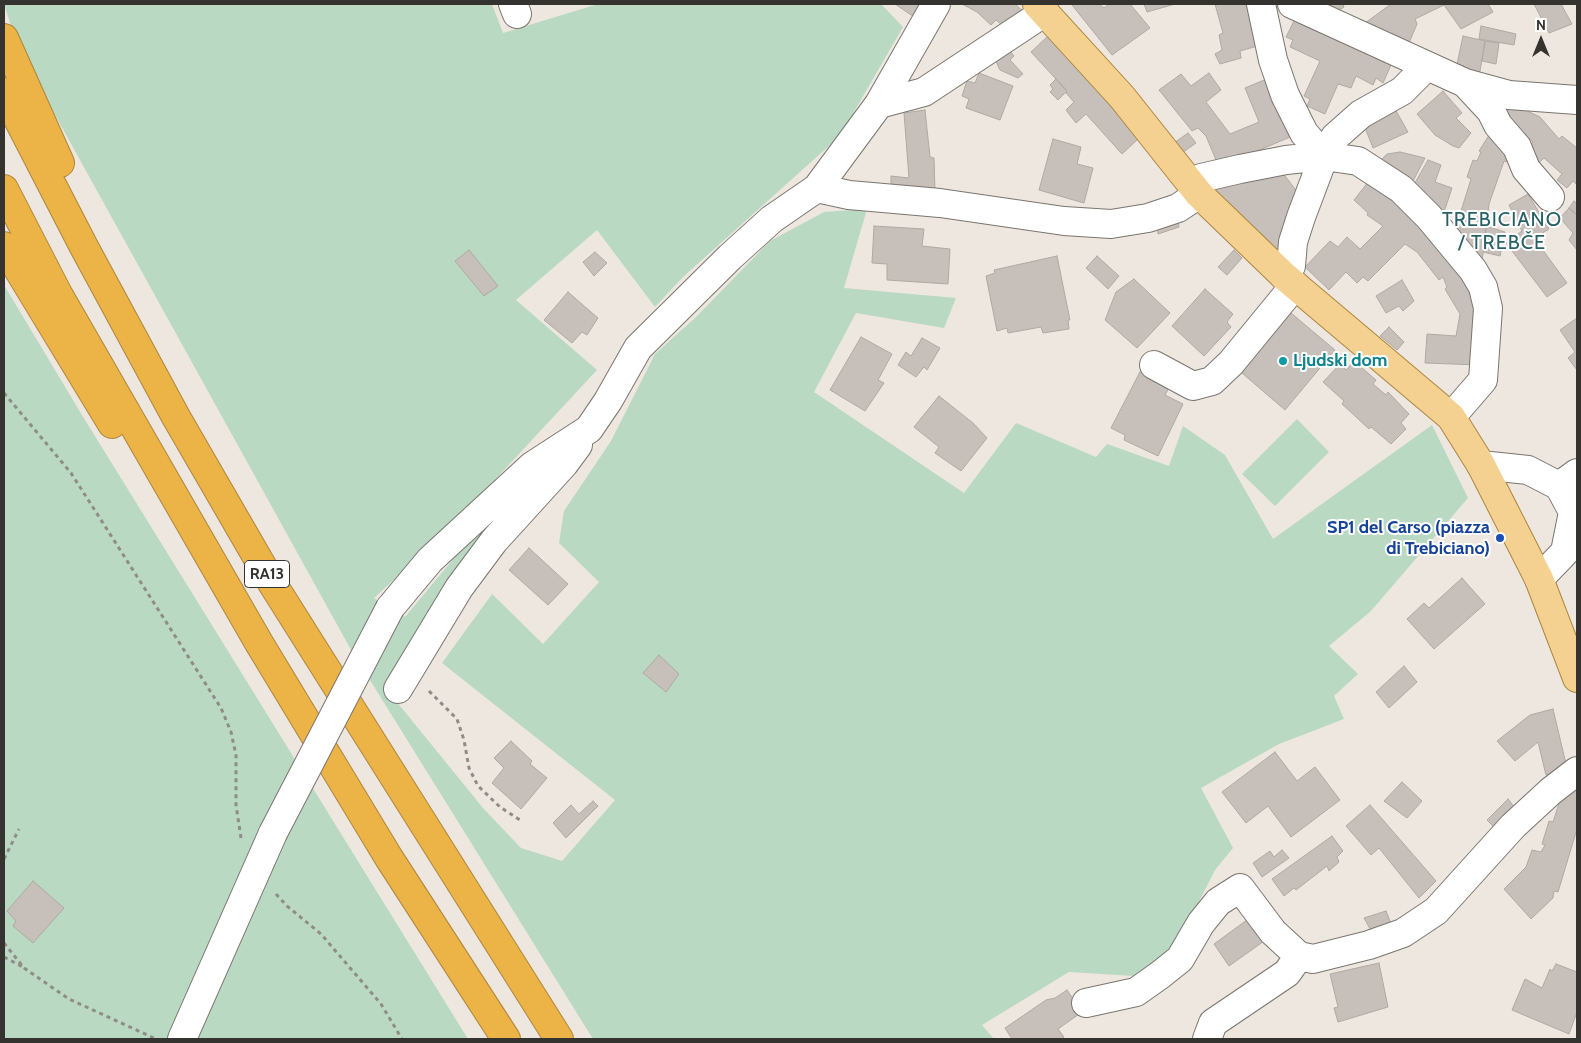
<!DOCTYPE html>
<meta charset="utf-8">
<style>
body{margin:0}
#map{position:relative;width:1581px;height:1043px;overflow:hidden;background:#eee7e0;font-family:Cabin,sans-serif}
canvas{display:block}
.frame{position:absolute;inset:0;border:5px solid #353330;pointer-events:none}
.north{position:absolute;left:1516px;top:15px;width:50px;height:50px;-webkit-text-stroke:4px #fff;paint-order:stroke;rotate:0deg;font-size:14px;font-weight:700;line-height:20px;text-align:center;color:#353330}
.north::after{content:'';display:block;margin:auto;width:18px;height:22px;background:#353330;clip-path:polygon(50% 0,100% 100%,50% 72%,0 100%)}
</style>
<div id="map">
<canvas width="1581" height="1043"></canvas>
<div class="frame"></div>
<div class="north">N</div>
</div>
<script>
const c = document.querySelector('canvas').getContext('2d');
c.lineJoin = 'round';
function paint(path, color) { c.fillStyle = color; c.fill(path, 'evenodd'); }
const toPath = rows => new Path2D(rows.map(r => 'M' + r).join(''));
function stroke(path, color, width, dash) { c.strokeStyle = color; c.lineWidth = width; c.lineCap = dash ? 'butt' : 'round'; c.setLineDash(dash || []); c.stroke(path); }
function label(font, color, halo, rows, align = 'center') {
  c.font = font + ' Cabin,sans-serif'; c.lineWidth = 4; c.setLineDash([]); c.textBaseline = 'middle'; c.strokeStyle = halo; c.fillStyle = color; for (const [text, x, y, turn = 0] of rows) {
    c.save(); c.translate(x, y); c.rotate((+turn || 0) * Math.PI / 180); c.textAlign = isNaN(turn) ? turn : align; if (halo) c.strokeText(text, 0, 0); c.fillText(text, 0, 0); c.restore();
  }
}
paint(toPath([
 [4,4,492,4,503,33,598,4,881,4,903,27,840,136,683,277,655,307,597,230,516,300,597,370,451,527,374,598,405,617,459,552,551,465,392,696,483,808,521,848,562,861,615,800,442,663,492,594,543,644,599,582,559,543,564,511,611,441,655,354,696,317,770,241,824,212,867,209,844,288,956,298,944,328,856,313,814,392,964,493,1016,423,1096,457,1107,444,1169,466,1183,426,1225,455,1273,539,1432,425,1468,498,1371,611,1329,646,1358,674,1334,696,1344,719,1279,744,1201,788,1233,848,1215,870,1174,951,1134,976,1069,972,982,1025,994,1039,593,1039,350,648,18,48],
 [4,285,85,420,468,1039,4,1039],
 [1297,419,1329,452,1275,506,1242,474]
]), '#b9d9c3');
const building = toPath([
 [895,4,926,4,917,19,895,4],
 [962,4,1015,4,1026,14,1009,31,996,20,991,25,977,12,962,4],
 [1074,4,1099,4,1104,8,1109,4,1130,4,1150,28,1112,55,1072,5,1074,4],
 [1144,4,1175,4,1147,12,1144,4],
 [1215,4,1250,4,1261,45,1240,51,1241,58,1220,64,1215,54,1222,50,1219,35,1223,33,1215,4],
 [1328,4,1343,4,1344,7,1335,13,1325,6,1328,4],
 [1391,4,1488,4,1493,12,1461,29,1444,5,1415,19,1417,24,1409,43,1361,26,1391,4],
 [1534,4,1561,4,1572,24,1549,33,1534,4],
 [1295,19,1391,65,1383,83,1376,78,1373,85,1356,76,1351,88,1338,84,1325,114,1307,106,1310,99,1304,96,1320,61,1290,47,1293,40,1286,37,1295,19],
 [1481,26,1516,34,1514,45,1479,39,1481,26],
 [1048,36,1139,138,1122,154,1086,114,1076,123,1066,110,1074,102,1066,93,1067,91,1031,52,1048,36],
 [1463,36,1485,41,1479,77,1456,69,1463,36],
 [1485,41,1499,43,1496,64,1482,61,1485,41],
 [1005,45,1014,56,1010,60,1023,74,1018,78,1000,70,992,53,1005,45],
 [979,73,1013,86,1000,120,966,108,969,99,962,96,967,81,975,83,979,73],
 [1209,73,1221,90,1206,102,1230,134,1259,122,1245,88,1269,78,1295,135,1219,167,1206,136,1198,128,1192,131,1159,90,1181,74,1191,86,1209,73],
 [1056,79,1067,91,1058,100,1050,92,1053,89,1050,85,1056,79],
 [1443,91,1462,113,1456,118,1471,133,1459,148,1453,146,1435,135,1417,114,1443,91],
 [1512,104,1540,117,1559,139,1562,136,1577,148,1577,185,1573,181,1567,188,1557,180,1562,174,1544,158,1536,165,1524,152,1533,142,1526,135,1519,141,1499,119,1512,104],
 [1395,109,1408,132,1373,148,1364,125,1395,109],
 [925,110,930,157,934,158,935,192,891,190,891,176,909,178,904,113,925,110],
 [1491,132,1512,151,1506,162,1504,161,1489,204,1482,262,1454,244,1458,211,1461,211,1471,179,1467,177,1473,160,1477,161,1481,152,1479,151,1491,132],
 [1188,133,1196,143,1182,153,1174,143,1188,133],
 [1053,139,1081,147,1077,164,1093,168,1084,203,1039,190,1053,139],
 [1400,152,1425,158,1412,183,1377,164,1387,154,1400,152],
 [1428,160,1441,165,1435,182,1452,188,1444,212,1422,205,1412,188,1428,160],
 [1279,168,1301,197,1282,260,1207,186,1279,168],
 [1369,181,1438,234,1482,305,1479,365,1425,363,1427,334,1456,336,1460,314,1445,289,1447,287,1443,277,1439,280,1417,252,1405,244,1368,281,1363,277,1357,283,1346,272,1329,290,1305,267,1330,241,1338,247,1347,237,1360,249,1383,226,1367,215,1368,213,1354,200,1369,181],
 [1528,194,1549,229,1534,238,1567,283,1547,297,1506,243,1522,231,1509,205,1528,194],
 [1574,201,1577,204,1577,215,1569,208,1574,201],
 [1569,208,1577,215,1577,250,1569,240,1573,233,1560,218,1569,208],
 [1177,214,1179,227,1158,234,1157,222,1177,214],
 [874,226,924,229,922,246,950,249,948,284,887,280,887,264,872,263,874,226],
 [1486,226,1505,232,1500,256,1483,252,1486,226],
 [469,250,498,286,484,296,455,261,469,250],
 [1234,250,1242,258,1227,275,1218,267,1234,250],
 [595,252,607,263,594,276,583,262,595,252],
 [1057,256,1070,320,1068,320,1069,329,1043,333,1041,327,1008,333,1007,328,997,331,986,276,995,273,994,270,1057,256],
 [1097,256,1119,276,1108,289,1086,268,1097,256],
 [1134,279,1170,313,1137,348,1105,320,1116,292,1134,279],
 [1402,280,1414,301,1403,311,1399,306,1386,313,1376,296,1402,280],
 [1205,289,1233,314,1227,322,1231,327,1204,356,1172,326,1205,289],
 [568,292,598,318,587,335,582,332,572,343,544,320,568,292],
 [1285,308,1335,350,1285,410,1235,367,1285,308],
 [1577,318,1577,370,1568,358,1575,352,1560,330,1577,318],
 [1389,327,1404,342,1397,350,1380,336,1389,327],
 [861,337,892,354,878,380,884,383,865,411,830,390,861,337],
 [922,338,940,348,927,370,924,367,916,377,898,365,906,352,911,356,922,338],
 [1354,361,1376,380,1373,384,1386,395,1388,392,1409,414,1401,423,1406,429,1391,444,1371,427,1369,429,1342,404,1344,401,1323,382,1340,364,1346,370,1354,361],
 [1142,368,1171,384,1165,395,1183,404,1158,456,1124,440,1125,435,1111,428,1142,368],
 [939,396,973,423,987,438,961,471,935,453,939,447,914,427,939,396],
 [529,548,568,584,548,605,509,570,529,548],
 [1462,578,1485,604,1434,649,1407,619,1424,603,1429,608,1462,578],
 [659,655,679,674,666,692,643,673,659,655],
 [1404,666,1417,682,1389,708,1376,692,1404,666],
 [1553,709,1567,768,1546,775,1538,742,1515,761,1497,741,1530,715,1553,709],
 [511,741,532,761,530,764,547,778,521,809,492,783,504,768,494,758,511,741],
 [1275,752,1297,781,1315,767,1340,800,1291,837,1268,806,1246,823,1222,792,1275,752],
 [1577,777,1577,829,1558,892,1554,891,1553,898,1531,919,1504,889,1526,867,1532,850,1541,852,1545,845,1542,844,1549,821,1553,822,1562,794,1577,777],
 [1402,782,1422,801,1407,818,1384,801,1402,782],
 [1508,799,1515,808,1495,828,1487,820,1508,799],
 [593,801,598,806,566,838,553,823,571,805,579,814,593,801],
 [1370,805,1436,881,1419,898,1379,848,1371,855,1346,826,1370,805],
 [1332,836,1343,851,1337,857,1339,862,1329,871,1327,866,1296,890,1294,888,1284,896,1272,879,1332,836],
 [1282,850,1289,858,1262,877,1253,863,1270,851,1274,857,1282,850],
 [33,881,64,908,33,943,13,926,16,921,7,911,33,881],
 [1386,911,1392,926,1373,934,1364,918,1386,911],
 [1251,917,1267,939,1229,966,1214,944,1251,917],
 [1379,963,1388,1007,1338,1022,1334,1008,1338,1007,1330,974,1379,963],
 [1556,964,1577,972,1577,1012,1569,1034,1512,1010,1525,979,1542,988,1550,969,1552,971,1556,964],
 [1067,990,1082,1012,1058,1029,1064,1037,1061,1039,1012,1039,1005,1028,1046,1000,1055,998,1067,990]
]);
paint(building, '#c7c0ba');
stroke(building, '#afa9a2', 1);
const minor = toPath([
 [513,4,517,14],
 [1261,4,1273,60,1285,95,1304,133,1324,156,1358,161,1401,189,1429,217,1473,270,1483,287,1488,308,1483,380,1451,417],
 [1292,4,1465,83,1509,95,1577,100],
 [1465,83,1491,111,1498,125,1517,147,1526,169,1550,197],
 [879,104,924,92,1045,12],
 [1191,184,1201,178,1240,169,1286,160,1324,156],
 [817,188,849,195,940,203,1064,221,1111,224,1148,218,1178,208,1199,194],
 [1284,276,1291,266,1293,242,1301,217,1324,156,1335,137,1361,114,1402,91,1427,66],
 [1154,365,1193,386,1212,381,1231,363,1295,285],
 [1481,465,1528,470,1559,486,1577,473],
 [1539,579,1565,552,1573,512,1559,486],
 [390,608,430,560,532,466,589,429,608,401,638,348,730,257,772,219,817,188,879,104,936,4],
 [398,689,459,588,494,541,564,464,578,445],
 [1086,1003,1136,992,1160,975,1180,959,1201,923,1218,902,1240,888,1273,932,1299,956,1313,959,1369,945,1403,933,1436,911,1513,826,1551,791,1577,771],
 [182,1039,273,833],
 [1207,1039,1213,1023,1287,973,1299,956]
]);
const major = toPath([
 [1037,4,1122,97,1199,194,1284,276,1451,417,1481,465,1539,579,1577,678]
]);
const highway = toPath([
 [4,38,60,163],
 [4,92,84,247,176,417,272,583,559,1039],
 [4,189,58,294,259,643,389,858,506,1039],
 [4,246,112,424]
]);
stroke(minor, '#7b756f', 30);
stroke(major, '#ac863e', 30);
stroke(highway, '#ac863e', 30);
stroke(toPath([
 [4,393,71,473,221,708,231,732,236,755,236,805,241,838],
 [429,691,457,719,464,740,469,768,478,786,500,807,520,820],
 [4,859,19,829],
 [276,894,287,906,321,934,381,1004,402,1039],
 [4,943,24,968,69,999,156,1039],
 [4,957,23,967]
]), '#908c87', 3, [4, 4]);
stroke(minor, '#fff', 28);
stroke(major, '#f4d190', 28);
stroke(highway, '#ecb346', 28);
const minorBridge = toPath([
 [273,833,390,608]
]);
stroke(minorBridge, '#7b756f', 30, []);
stroke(minorBridge, '#fff', 28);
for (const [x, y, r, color] of [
 [1283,361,5,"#0f9aa8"],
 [1500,538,5,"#1a4fb4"]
]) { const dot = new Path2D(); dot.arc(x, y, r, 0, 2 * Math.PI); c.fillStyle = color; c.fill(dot); stroke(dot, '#fff', 2); }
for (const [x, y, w] of [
 [267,574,45]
]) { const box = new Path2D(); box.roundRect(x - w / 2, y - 13.5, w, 27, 4); c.fillStyle = '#fff'; c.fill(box); stroke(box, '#353330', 1); }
label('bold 16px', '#353330', null, [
 ["RA13",267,574]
]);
label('bold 18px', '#0d838f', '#fff', [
 ["Ljudski dom",1293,361]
], 'left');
label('bold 18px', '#164399', '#fff', [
 ["SP1 del Carso (piazza",1490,528],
 ["di Trebiciano)",1490,549]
], 'right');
c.letterSpacing = '1px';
label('20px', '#286265', '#fff', [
 ["TREBICIANO",1502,220],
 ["/ TREBČE",1502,243]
]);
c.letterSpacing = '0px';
</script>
